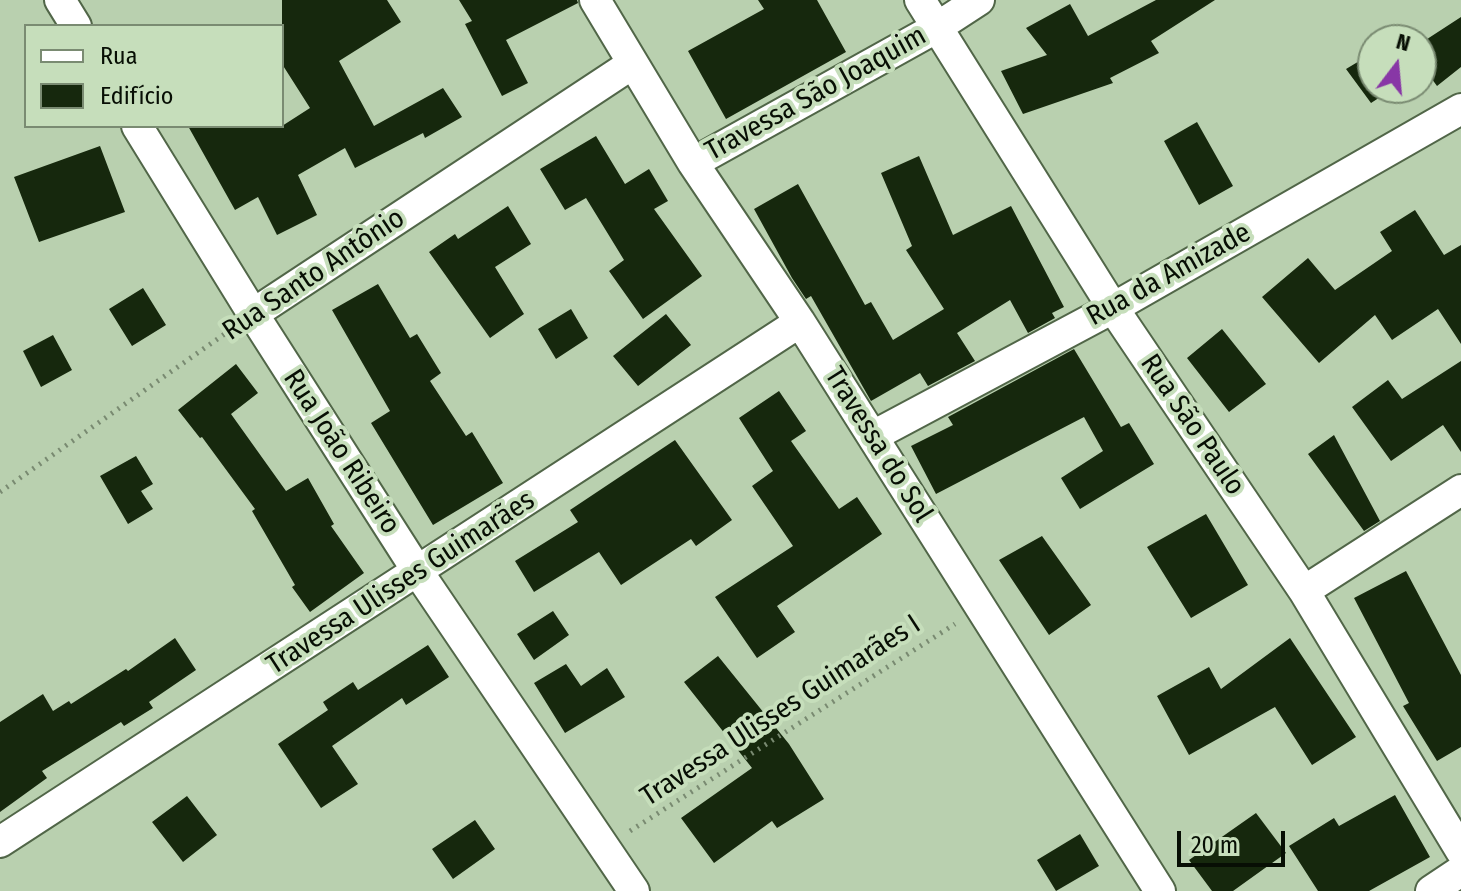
<!DOCTYPE html>
<meta charset="utf-8">
<style>
body{margin:0}
#map{position:relative;width:1461px;height:891px;overflow:hidden;background:#b9d0af;font-family:"Fira Sans Condensed",sans-serif}
canvas{display:block}
.legend{position:absolute;left:24px;top:24px;width:260px;height:104px;box-sizing:border-box;background:#c6debb;border:2px solid #7a8b72;margin:0;padding:10px 14px;list-style:none;font-size:24px;color:#070e04}
.legend li{display:flex;align-items:center;gap:16px;height:40px}
.legend b{width:40px;border:2px solid #7a8b72}
.north{position:absolute;left:1357px;top:24px;width:80px;height:80px;box-sizing:border-box;background:#c6debb;border:2px solid #7a8b72;border-radius:50%;rotate:16deg;font-size:22px;font-weight:700;line-height:32px;text-align:center;color:#070e04}
.north::after{content:'';display:block;margin:auto;width:28px;height:36px;background:#8837a6;clip-path:polygon(50% 0,100% 100%,50% 72%,0 100%)}
.scale{position:absolute;left:1177px;top:831px;width:108px;height:36px;box-sizing:border-box;border:4px solid #070e04;border-top:0;padding-left:10px;font-size:24px;line-height:28px;white-space:nowrap;color:#070e04;-webkit-text-stroke:6px #c6debb;paint-order:stroke}
</style>
<div id="map">
<canvas width="1461" height="891"></canvas>
<ul class="legend">
<li><b style="height:10px;background:#fff"></b>Rua</li>
<li><b style="height:22px;background:#16280d"></b>Edifício</li>
</ul>
<div class="north">N</div>
<div class="scale">20 m</div>
</div>
<script>
const c = document.querySelector('canvas').getContext('2d');
c.lineJoin = 'round';
function paint(path, color) { c.fillStyle = color; c.fill(path, 'evenodd'); }
const toPath = rows => new Path2D(rows.map(r => 'M' + r).join(''));
function stroke(path, color, width, dash) { c.strokeStyle = color; c.lineWidth = width; c.lineCap = dash ? 'butt' : 'round'; c.setLineDash(dash || []); c.stroke(path); }
function label(font, color, halo, rows, align = 'center') {
  c.font = font + ' "Fira Sans Condensed",sans-serif'; c.lineWidth = 8; c.setLineDash([]); c.textBaseline = 'middle'; c.strokeStyle = halo; c.fillStyle = color; for (const [text, x, y, turn = 0] of rows) {
    c.save(); c.translate(x, y); c.rotate((+turn || 0) * Math.PI / 180); c.textAlign = isNaN(turn) ? turn : align; if (halo) c.strokeText(text, 0, 0); c.fillText(text, 0, 0); c.restore();
  }
}
paint(toPath([
 [282,0,387,0,401,22,339,61,374,126,443,88,462,117,425,138,423,133,355,168,345,148,298,175,317,215,277,235,258,197,235,210,188,126,282,126,310,108,282,64],
 [459,0,577,0,578,3,506,40,528,83,502,96,465,24,472,21],
 [758,0,817,0,846,52,726,119,688,51,764,9],
 [1156,0,1215,0,1151,41,1159,53,1110,78,1113,83,1023,114,1001,71,1047,55,1026,28,1070,4,1088,36],
 [1461,17,1461,67,1437,86,1421,64,1421,43],
 [1371,54,1373,88,1394,88,1371,103,1346,69],
 [1197,122,1233,186,1199,205,1164,141],
 [596,136,625,184,649,169,668,201,654,209,702,276,643,319,609,271,624,260,586,198,565,210,540,169],
 [100,146,125,212,39,242,14,177],
 [919,156,953,235,1011,206,1064,307,1052,313,1055,318,1028,333,1010,300,957,333,975,361,928,386,920,373,871,401,811,296,806,299,792,278,754,209,798,184,865,305,871,302,893,340,944,309,906,250,912,246,881,173],
 [508,206,531,244,495,267,524,314,490,338,429,252,455,234,458,239],
 [1415,210,1444,255,1461,245,1461,344,1438,309,1392,340,1375,315,1319,363,1262,297,1308,258,1335,290,1392,251,1380,232],
 [378,284,410,338,417,334,441,373,430,381,466,436,472,432,503,483,433,525,371,423,390,411,332,310],
 [143,288,166,325,132,346,109,309],
 [571,309,588,338,556,359,538,329],
 [666,314,691,345,638,386,613,356],
 [1222,329,1266,384,1229,412,1187,358],
 [53,335,72,370,41,387,23,351],
 [1074,349,1121,427,1129,423,1154,464,1080,509,1061,478,1103,451,1084,417,936,494,911,446,953,425,948,417],
 [1461,361,1461,452,1443,425,1391,461,1352,407,1388,380,1402,399],
 [236,364,258,393,231,414,286,491,308,478,334,524,331,526,364,573,310,612,292,587,295,585,252,511,255,509,202,437,200,438,178,410],
 [779,391,806,431,791,441,839,509,857,497,882,534,777,606,795,632,757,658,715,597,793,546,752,486,773,471,739,418],
 [1334,435,1380,521,1364,531,1308,454],
 [675,440,732,520,696,546,691,539,621,585,599,552,534,592,515,561,578,522,570,510],
 [136,456,153,484,141,491,153,509,128,524,100,476],
 [1206,514,1248,585,1191,618,1147,547],
 [1042,536,1091,605,1049,635,999,560],
 [1406,571,1461,675,1461,747,1437,761,1403,706,1409,703,1354,598],
 [553,611,569,635,534,660,517,634],
 [175,638,196,670,149,702,153,708,124,726,121,722,42,771,47,778,0,812,0,722,43,694,53,711,69,701,71,704,126,669,128,671],
 [1290,638,1356,737,1312,765,1275,707,1189,755,1157,696,1209,667,1221,689],
 [428,645,449,677,406,705,402,698,332,746,358,784,321,808,278,744,328,710,323,702,353,682,358,690],
 [718,656,789,744,824,799,777,828,772,821,714,863,681,818,752,768,684,682],
 [566,664,581,686,607,668,625,697,565,733,534,683],
 [1395,795,1430,857,1369,891,1318,891,1289,846,1334,818,1339,826],
 [187,796,217,835,183,862,152,822],
 [1256,813,1286,853,1233,891,1212,891,1189,860],
 [475,820,495,849,453,879,432,849],
 [1080,834,1099,866,1056,891,1037,860]
]), '#16280d');
const street = toPath([
 [60,0,76,26],
 [595,0,693,163,800,322,1160,891],
 [920,0,1113,308,1304,591,1461,851],
 [137,126,253,314,418,572,634,891],
 [693,163,936,28,979,0],
 [253,314,632,64],
 [873,436,1113,308,1461,109],
 [1304,591,1461,490],
 [0,842,800,322],
 [1431,891,1461,871]
]);
stroke(street, '#516648', 34);
stroke(toPath([
 [0,492,226,333],
 [630,831,955,624]
]), '#798a71', 5, [2, 6]);
stroke(street, '#fff', 30);
label('28px', '#070e04', '#c6debb', [
 ["Travessa São Joaquim",816,94,-29],
 ["Rua Santo Antônio",314,275,-34],
 ["Rua da Amizade",1169,275,-29],
 ["Rua São Paulo",1192,425,56],
 ["Travessa do Sol",878,445,58],
 ["Rua João Ribeiro",341,452,57],
 ["Travessa Ulisses Guimarães",401,583,-33],
 ["Travessa Ulisses Guimarães I",781,711,-33]
]);
</script>
